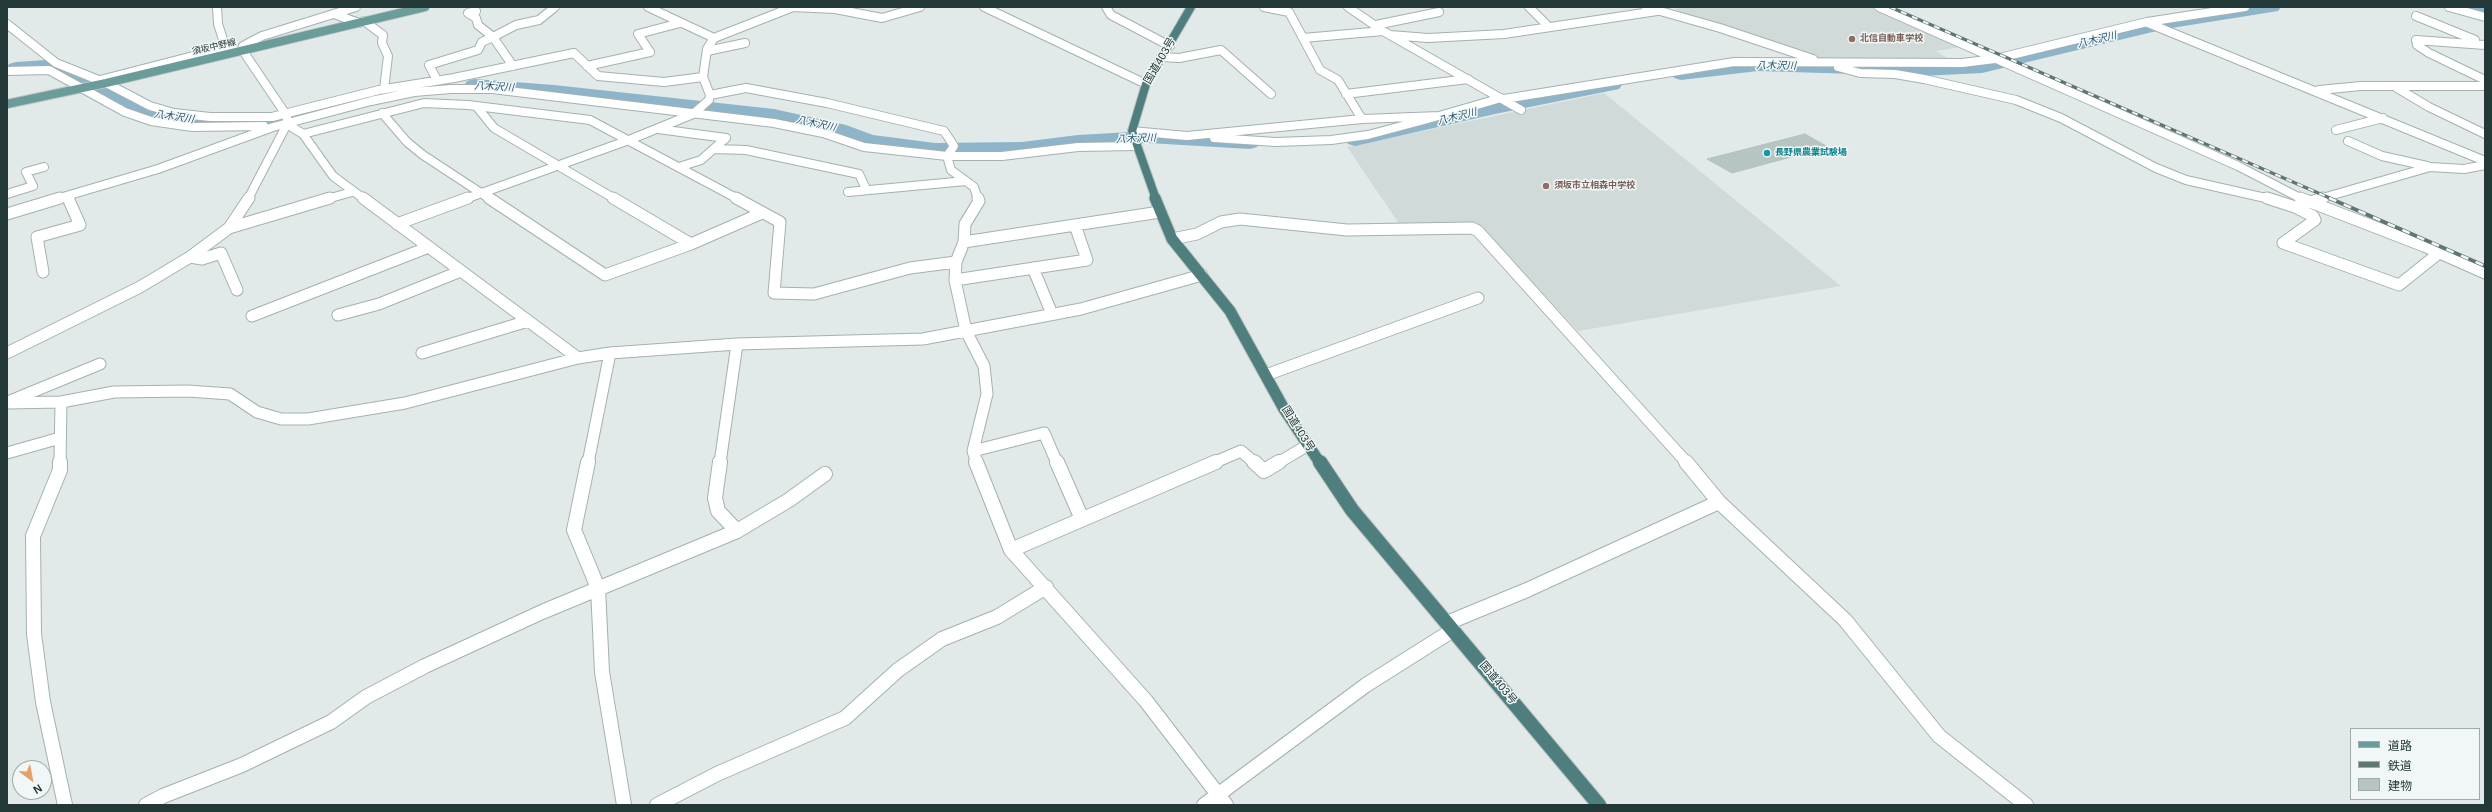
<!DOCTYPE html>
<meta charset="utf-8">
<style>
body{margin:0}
#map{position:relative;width:2492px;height:812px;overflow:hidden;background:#e1eae8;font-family:Helvetica,"Noto Sans JP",sans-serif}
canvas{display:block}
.frame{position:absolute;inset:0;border:8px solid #233938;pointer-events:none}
.legend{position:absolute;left:2350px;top:728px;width:130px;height:72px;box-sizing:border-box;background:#f1f7f6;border:1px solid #9fabaa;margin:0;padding:5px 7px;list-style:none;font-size:12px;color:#233938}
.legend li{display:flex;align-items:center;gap:8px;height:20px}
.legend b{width:20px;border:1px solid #9fabaa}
.north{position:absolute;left:12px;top:760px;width:40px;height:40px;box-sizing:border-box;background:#f1f7f6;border:1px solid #9fabaa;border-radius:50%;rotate:148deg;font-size:11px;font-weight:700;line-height:16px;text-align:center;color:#233938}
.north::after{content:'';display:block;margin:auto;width:14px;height:18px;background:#e4a066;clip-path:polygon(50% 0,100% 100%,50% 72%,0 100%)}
</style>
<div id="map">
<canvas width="2492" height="812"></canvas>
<div class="frame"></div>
<ul class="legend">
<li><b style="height:5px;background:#6a9c9a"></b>道路</li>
<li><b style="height:5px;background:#5e7574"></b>鉄道</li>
<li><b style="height:11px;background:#b7c5c2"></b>建物</li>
</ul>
<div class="north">N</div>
</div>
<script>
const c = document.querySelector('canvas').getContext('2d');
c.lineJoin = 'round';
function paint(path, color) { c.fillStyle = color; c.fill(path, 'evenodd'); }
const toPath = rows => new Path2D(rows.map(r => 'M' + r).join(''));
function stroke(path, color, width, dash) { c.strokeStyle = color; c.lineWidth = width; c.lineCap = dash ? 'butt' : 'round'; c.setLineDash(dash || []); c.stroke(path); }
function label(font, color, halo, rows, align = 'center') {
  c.font = font + ' Helvetica,"Noto Sans JP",sans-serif'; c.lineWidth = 3; c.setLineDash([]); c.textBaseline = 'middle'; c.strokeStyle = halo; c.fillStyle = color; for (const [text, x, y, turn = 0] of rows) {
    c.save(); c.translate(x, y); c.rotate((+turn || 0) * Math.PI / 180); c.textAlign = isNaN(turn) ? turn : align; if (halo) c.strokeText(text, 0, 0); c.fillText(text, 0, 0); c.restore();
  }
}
paint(toPath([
 [1677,7,1871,7,1962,47,1936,51,1952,61,1824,61,1687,16,1675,9],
 [1604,93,1841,286,1578,331,1486,232,1400,225,1347,147]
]), '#d0dad8');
paint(toPath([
 [2240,7,2281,7,2278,11,2272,12,2165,29,1982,73,1921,76,1758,71,1681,80,1674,78,1672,74,1674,70,1681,68,1758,59,1921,64,1982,61,2165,19,2240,7],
 [2444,7,2485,7,2485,15,2453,12,2447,11,2444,7],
 [46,60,70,66,155,109,192,115,266,116,341,99,348,101,351,105,348,109,266,128,192,127,143,118,57,74,46,72,16,74,9,72,7,68,9,64,16,62,46,60],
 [474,79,554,85,774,109,846,125,873,135,935,143,1022,142,1078,135,1148,131,1250,137,1257,139,1260,143,1257,147,1250,149,1148,143,1078,147,1022,154,935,155,868,146,833,134,774,121,467,89,464,85,467,81,474,79],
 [1612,79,1619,81,1622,85,1619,89,1495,114,1355,146,1348,144,1345,140,1348,136,1355,134,1495,102,1612,79]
]), '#8eb4ca');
const building = toPath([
 [1805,134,1828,147,1732,173,1707,159,1805,134]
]);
paint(building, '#b7c5c2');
stroke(building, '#b4c3c0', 1);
const minorFar2 = toPath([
 [217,7,218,24,226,49],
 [648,7,714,38],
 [984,7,1146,84],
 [1106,7,1111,15,1170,46],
 [1348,7,1383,31,1521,110],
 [1529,7,1549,27],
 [1646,7,1720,28,1813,59],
 [334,14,359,23],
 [2416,16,2475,40],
 [364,21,383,35,382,43,388,56,384,89],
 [2148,23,2485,161],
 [7,24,56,63,106,83,150,106,174,113,210,117,272,117,379,90,454,78,574,53,598,76,664,82,703,77],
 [1376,25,1439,12],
 [1390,35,1428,38,1504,34,1657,11],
 [1303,38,1383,31],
 [2485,45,2416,40,2417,45,2429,53,2485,80],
 [707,51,745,43],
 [1161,57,1179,58,1221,50,1271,94],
 [513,66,493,37,516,25,539,20,555,7],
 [587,66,650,52,638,34,680,23],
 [1838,67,1860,73,1895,74,1924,79,2016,100,2061,118,2156,168,2186,180,2270,199],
 [7,71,49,70,125,112,151,121,192,127,264,126],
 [100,80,220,49,243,51,287,116,287,124,303,134,333,176,364,199],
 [437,80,429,65,478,50,482,42,493,37,478,25,476,18,468,13,476,11],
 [2397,88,2429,107,2485,134],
 [2319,90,2361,86,2485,86],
 [1346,94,1468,79],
 [1504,99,1734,62,1962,63,1995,59,2147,22,2245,7],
 [477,107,494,128,615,199],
 [382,113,407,142,423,155,490,199],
 [1362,119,1439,116,1501,98],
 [658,129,726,138,701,160,679,167],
 [2336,130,2383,118],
 [1132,131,1187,136,1362,119,1338,80,1320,70,1289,12,1264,7],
 [303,134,424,103,468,105,590,120,738,199],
 [1214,138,1276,142,1331,140,1368,135,1439,116],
 [2348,141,2382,156,2427,166],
 [715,149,746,150,859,174,866,189],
 [848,192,966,181],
 [7,194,33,186,26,172,44,167],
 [67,196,68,199],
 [56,199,158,169,273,127,371,101,414,92,451,89,492,89,774,123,823,133,864,147,947,156,954,146,944,131,827,103,746,88,710,95],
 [248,199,287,124],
 [327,199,352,192],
 [465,199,629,140,693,114,709,100,710,95,703,77,707,49,714,38,793,7,835,9,882,18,920,7],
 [978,199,974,187,951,170,947,156,1002,156,1078,147,1136,146],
 [2319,199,2430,167,2464,169,2485,165]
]);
const minorFar1 = toPath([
 [363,198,578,358],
 [489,198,605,275,691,244,762,213],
 [613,198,691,244],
 [736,198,780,222,774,293,814,294,910,268,956,262],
 [2267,198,2295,207,2313,216,2315,220,2283,243],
 [2304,204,2323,198],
 [7,214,60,198],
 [397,224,468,198],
 [229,228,330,198],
 [1172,239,1197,234,1221,222,1240,219,1347,230,1472,228,1478,231,1687,463],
 [964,242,965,224,979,201,978,198],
 [2283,243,2399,285,2439,253],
 [190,257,202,259,221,253,237,290],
 [1033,268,1052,314],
 [43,272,37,237,80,225,68,198],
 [955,280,1087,260,1075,225],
 [338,315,379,304,461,271],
 [252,316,429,247],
 [7,353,140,287,190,257,229,228,249,198],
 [422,353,528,321],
 [1266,375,1478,298],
 [10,401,100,364],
 [7,403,61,402,114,392,188,391,230,394,257,412,281,419,308,419,405,403,578,358,610,353,737,344,923,339,1081,309,1202,275],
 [973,451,1044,433,1057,463],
 [7,453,60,438],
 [60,463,61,402],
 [588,463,610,353],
 [720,463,737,344],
 [977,463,973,451,987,394,984,366,966,331,955,280,956,262,964,242,1160,212],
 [1213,463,1241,451,1255,463],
 [1278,463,1308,445]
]);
const minor = toPath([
 [60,462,60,470,33,536,34,634,43,702,65,805],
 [588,462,574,530,598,588,602,672,624,805],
 [720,462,715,498,718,511,737,531],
 [976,462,1011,550,1146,701,1226,805],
 [1057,462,1082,519],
 [1254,462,1264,471,1279,462],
 [1686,462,1719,502,1845,620,1939,736,2026,805],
 [1011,550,1216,462],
 [1447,623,1527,590,1719,502],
 [146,805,163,796,242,765,331,722,366,697,425,666,542,612,737,531,789,500,825,474],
 [657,805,717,774,845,718,898,670,942,639,997,617,1046,587],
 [1204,805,1366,685,1453,630]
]);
const tertiaryFar1 = toPath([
 [1879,7,2238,166,2302,199],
 [243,51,243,46,262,36,356,7]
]);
const tertiary = toPath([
 [2300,198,2424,246,2485,273]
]);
const secondary = toPath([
 [2449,7,2485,17]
]);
const primary = toPath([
 [7,104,106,83,425,7]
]);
const trunkFar2 = toPath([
 [1156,199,1132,131,1146,84,1191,7]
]);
const trunkFar1 = toPath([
 [1155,198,1172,239,1230,311,1284,409,1320,463]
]);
const trunk = toPath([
 [1320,462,1352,510,1599,805]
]);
stroke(minorFar2, '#a4b1b0', 10);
stroke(minorFar1, '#a4b1b0', 13);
stroke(minor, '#a4b1b0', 16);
stroke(tertiaryFar1, '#a4b1b0', 10);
stroke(tertiary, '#a4b1b0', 13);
stroke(secondary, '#a1b5b2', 10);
stroke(primary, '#bdc4c3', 10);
stroke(trunkFar2, '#bdc4c3', 10);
stroke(trunkFar1, '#bdc4c3', 13);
stroke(trunk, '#bdc4c3', 16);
stroke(minorFar2, '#fff', 8);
stroke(minorFar1, '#fff', 11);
stroke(minor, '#fff', 14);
stroke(tertiaryFar1, '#fff', 8);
stroke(tertiary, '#fff', 11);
stroke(secondary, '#fff', 8);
stroke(primary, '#6a9c9a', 8);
stroke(trunkFar2, '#4e7f7e', 8);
stroke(trunkFar1, '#4e7f7e', 11);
stroke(trunk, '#4e7f7e', 14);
const railFar1 = toPath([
 [1890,7,2332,199]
]);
const rail = toPath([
 [2329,198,2485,266]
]);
stroke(railFar1, '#5e7574', 3);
stroke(rail, '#5e7574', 4);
stroke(railFar1, '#f1f7f6', 2, [6]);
stroke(rail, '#f1f7f6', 2.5, [8]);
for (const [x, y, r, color] of [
 [1852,39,4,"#8d6e63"],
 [1767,153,4,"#0f9aa8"],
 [1546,186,4,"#8d6e63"]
]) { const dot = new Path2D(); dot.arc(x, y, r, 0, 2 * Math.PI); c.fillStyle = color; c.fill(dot); stroke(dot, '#f1f7f6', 1.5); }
label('bold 9px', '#785e54', '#f1f7f6', [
 ["北信自動車学校",1860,39],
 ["須坂市立相森中学校",1554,186]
], 'left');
label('9px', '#233938', '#f1f7f6', [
 ["須坂中野線",214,47,-13]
]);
label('bold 9px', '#0d838f', '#f1f7f6', [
 ["長野県農業試験場",1775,153]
], 'left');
label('italic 10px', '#23526f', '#f1f7f6', [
 ["八木沢川",2097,40,-13],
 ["八木沢川",1776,66,1],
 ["八木沢川",494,87,3],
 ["八木沢川",174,117,8],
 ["八木沢川",1457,117,-14],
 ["八木沢川",816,124,12],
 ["八木沢川",1136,139,-2]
]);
label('11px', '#233938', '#f1f7f6', [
 ["国道403号",1160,61,-60],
 ["国道403号",1298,429,58],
 ["国道403号",1498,683,50]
]);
</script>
